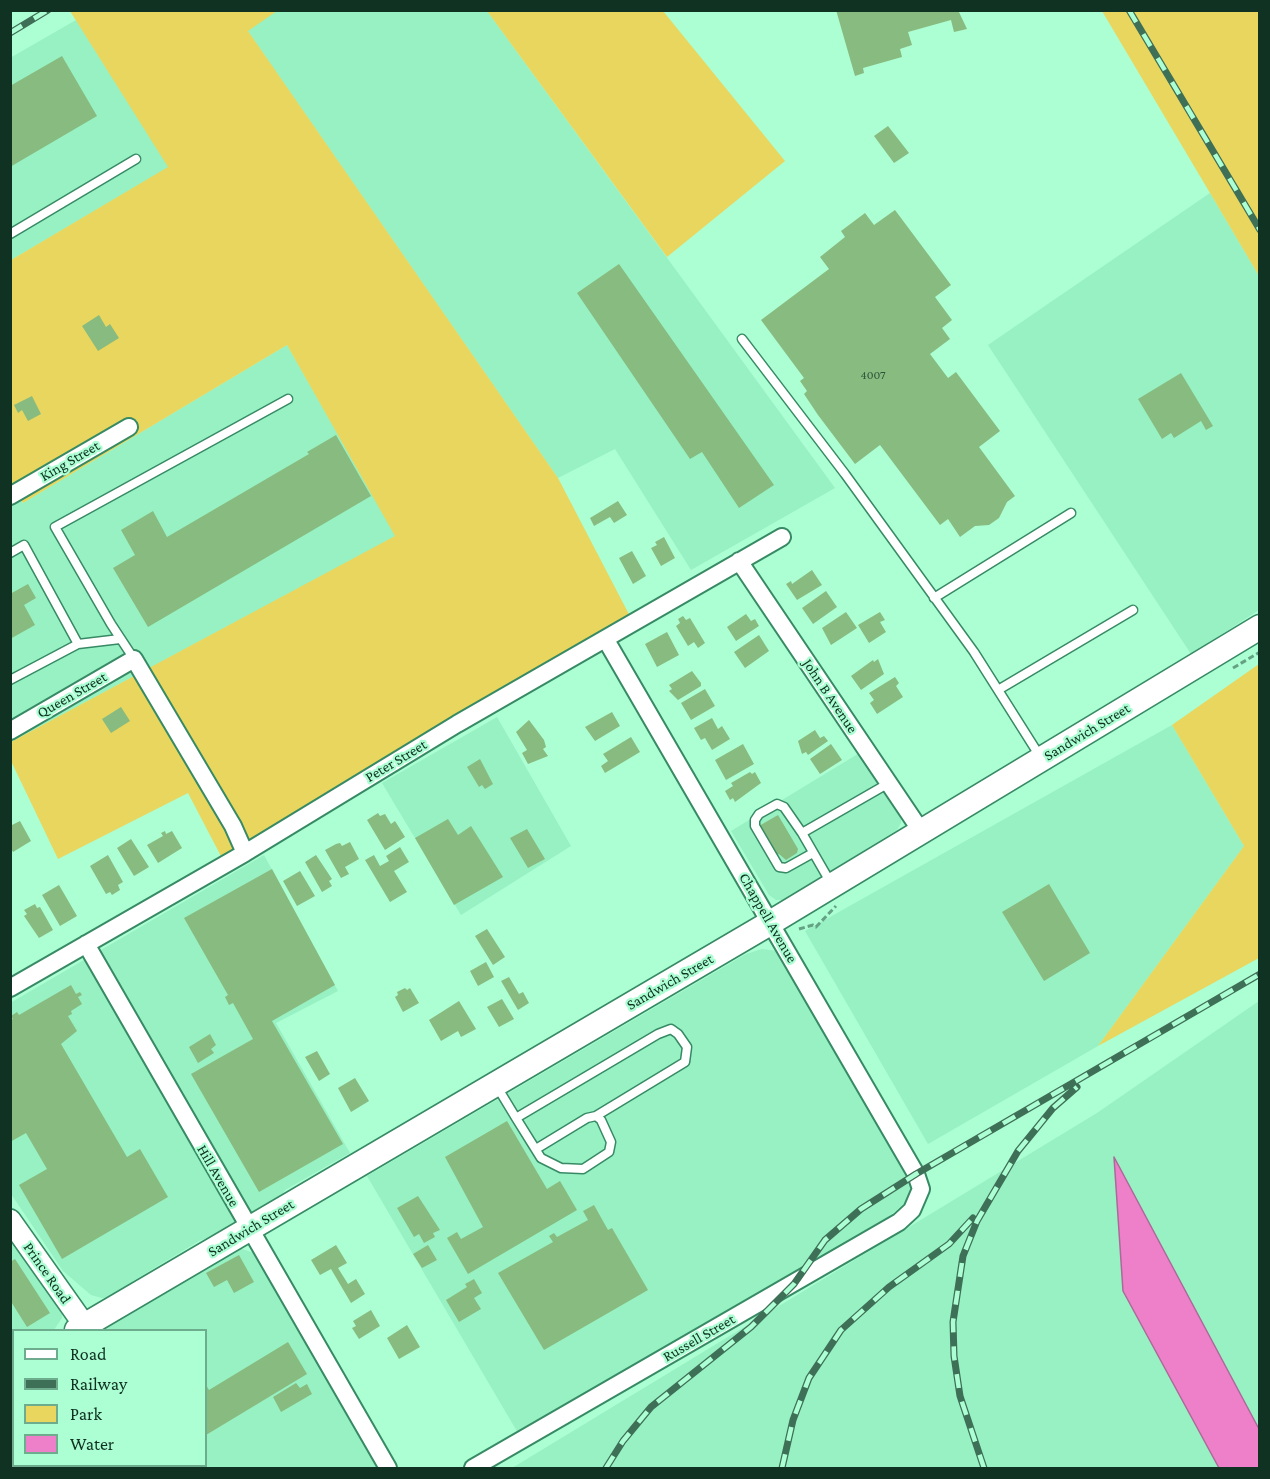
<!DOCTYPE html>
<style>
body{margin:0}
#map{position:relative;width:1270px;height:1479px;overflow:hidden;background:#acfed3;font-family:"Crimson Pro",serif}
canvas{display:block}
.frame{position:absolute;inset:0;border:12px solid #0f3222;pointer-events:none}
.legend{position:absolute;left:12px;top:1329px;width:195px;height:138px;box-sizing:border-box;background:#acfed3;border:2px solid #6dac8c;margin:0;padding:8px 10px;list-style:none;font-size:18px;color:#0f3222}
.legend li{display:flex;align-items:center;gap:12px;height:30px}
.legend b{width:30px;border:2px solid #6dac8c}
</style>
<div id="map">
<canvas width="1270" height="1479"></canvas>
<div class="frame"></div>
<ul class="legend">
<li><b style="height:8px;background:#fff"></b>Road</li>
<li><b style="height:8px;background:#3e6f57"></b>Railway</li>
<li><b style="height:16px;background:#e8d65e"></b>Park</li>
<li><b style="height:16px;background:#ee80ca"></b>Water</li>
</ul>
</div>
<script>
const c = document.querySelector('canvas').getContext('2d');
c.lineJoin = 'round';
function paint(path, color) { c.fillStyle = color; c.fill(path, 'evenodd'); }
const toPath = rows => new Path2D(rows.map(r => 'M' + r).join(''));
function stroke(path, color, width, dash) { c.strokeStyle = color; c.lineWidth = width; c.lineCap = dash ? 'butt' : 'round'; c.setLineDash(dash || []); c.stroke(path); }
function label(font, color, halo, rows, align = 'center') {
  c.font = font + ' "Crimson Pro",serif'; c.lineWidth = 4.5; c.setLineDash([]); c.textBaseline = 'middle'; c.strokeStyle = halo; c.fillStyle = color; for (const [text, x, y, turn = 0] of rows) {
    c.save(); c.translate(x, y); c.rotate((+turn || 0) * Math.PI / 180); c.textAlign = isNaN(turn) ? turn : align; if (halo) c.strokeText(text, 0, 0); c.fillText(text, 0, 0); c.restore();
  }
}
paint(toPath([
 [277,11,487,11,835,488,691,570,615,449,558,478,247,30],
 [76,20,169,167,11,260,10,58],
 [1210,193,1259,276,1259,610,1191,654,988,345],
 [287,345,396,536,11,742,10,486,23,503],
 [497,717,571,846,461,915,382,783],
 [1172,725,1244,846,1098,1046,928,1144,805,931],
 [861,752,901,813,901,823,897,830,784,900,776,900,769,895,731,831],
 [264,855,338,991,276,1023,350,1153,285,1190,279,1199,264,1209,232,1223,225,1231,199,1241,133,1281,127,1288,114,1297,102,1298,91,1295,63,1271,11,1194,10,1003],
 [762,949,778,951,917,1193,876,1227,518,1433,367,1176,746,954],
 [1259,1001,1259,1429,1115,1159,1123,1291,1219,1468,512,1468,1097,1113],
 [10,1234,62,1307,62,1318,54,1330,14,1330,13,1350,11,1351],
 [239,1248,254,1253,382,1468,37,1468,35,1466,206,1466,206,1330,99,1330]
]), '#97f1c3');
paint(toPath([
 [70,11,277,11,248,31,558,478,633,622,223,860,188,793,58,859,11,761,11,742,395,536,287,345,23,503,11,486,11,260,168,167],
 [487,11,663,11,785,161,667,257],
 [1102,11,1259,11,1259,276,1210,193],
 [1259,664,1259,958,1098,1046,1244,846,1172,725]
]), '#e8d65e');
const water = toPath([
 [1114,1157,1259,1429,1259,1468,1219,1468,1123,1291,1114,1157]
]);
paint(water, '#ee80ca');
stroke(water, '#ab6998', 1.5);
paint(toPath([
 [836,10,958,10,967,29,954,32,951,20,908,32,912,45,900,49,902,57,863,68,864,73,855,76],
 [62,56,97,116,10,167,10,86],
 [888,126,909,153,894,163,874,136],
 [895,210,951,285,935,297,952,320,942,328,950,339,930,354,948,378,956,372,1000,431,979,447,1015,496,1007,502,999,518,989,525,975,526,960,537,948,519,940,525,880,445,855,464,818,415,804,394,807,391,800,381,804,378,761,320,829,269,820,257,845,237,841,231,865,213,874,225],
 [619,264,774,485,739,508,702,452,690,459,577,293],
 [99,315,106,327,110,324,119,338,98,351,82,326],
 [1181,373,1213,426,1206,430,1201,421,1174,438,1171,433,1162,439,1138,399],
 [32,396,41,414,28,421,22,410,18,413,14,405],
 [336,435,371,496,148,627,113,568,135,555,121,530,153,511,167,537,309,454,307,452],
 [618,501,627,515,614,523,610,517,594,526,590,518],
 [664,537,675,558,661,566,651,548,657,545,655,542],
 [632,551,646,576,633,584,619,558],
 [812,570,822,585,797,600,786,584,791,581,792,584],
 [28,584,36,598,24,605,35,625,10,639,10,594],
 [826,591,837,607,813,624,802,608],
 [846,612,857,628,831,645,822,628],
 [880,612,885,620,880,622,886,632,869,643,858,625],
 [746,614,751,621,755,619,759,626,736,641,727,627],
 [683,616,686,620,690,618,705,643,698,648,694,642,688,646,676,626,680,623,678,619],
 [667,632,679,655,657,667,645,644],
 [759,635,769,651,745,668,734,652],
 [878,659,884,674,861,690,851,676,873,660,874,662],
 [692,671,701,683,701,686,678,700,669,691,672,689,669,685],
 [895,677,899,683,896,686,903,697,877,714,870,703,874,700,869,693],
 [705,689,715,706,691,720,681,703],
 [121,707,130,721,111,733,102,719],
 [612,712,620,726,595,741,585,727],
 [712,718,718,729,722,726,730,739,712,750,705,738,701,740,694,728],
 [529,720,544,740,546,747,543,749,548,756,528,764,522,753,527,750,516,732],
 [815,730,820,738,824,736,828,741,808,755,806,752,802,754,798,741],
 [631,737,640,752,605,773,601,766,608,761,603,754],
 [743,744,754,764,726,780,715,760],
 [831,744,842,760,820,774,810,759],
 [480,759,493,784,485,789,482,785,479,787,467,767],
 [750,772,752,774,755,772,761,783,735,802,733,798,730,800,725,791,733,786,731,783],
 [378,813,380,816,385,814,391,824,395,821,405,837,385,850,367,820],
 [778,815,798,849,797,853,786,860,779,854,776,856,759,826],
 [448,819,458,835,471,826,503,877,454,905,415,838],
 [20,821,31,841,13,852,10,847,10,826],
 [527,829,545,859,528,868,510,838],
 [165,831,166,834,172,831,182,848,158,863,147,845,163,836,161,833],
 [131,839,149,867,134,876,117,848],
 [350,842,359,859,345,867,349,874,341,878,325,850,336,844,340,843,342,846],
 [400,847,409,862,394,871,407,892,390,902,365,860,374,855,380,866,389,861,386,856],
 [108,855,123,882,118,885,120,890,112,895,110,892,106,894,90,866],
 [316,855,332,879,329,881,332,886,322,892,305,862],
 [272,869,335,985,272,1021,343,1144,259,1192,191,1074,253,1039,233,1003,229,1005,225,997,228,995,184,918],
 [300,871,315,896,297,906,283,881],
 [1049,884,1090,953,1044,981,1002,912],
 [59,885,77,916,60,926,42,895],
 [35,904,37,908,40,907,53,930,39,938,24,916,27,914,24,910],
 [487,929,505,957,493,965,475,936],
 [486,962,494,977,478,986,470,971],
 [509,977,519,994,523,992,529,1003,518,1010,501,981],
 [71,985,76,994,80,992,82,995,78,997,82,1004,71,1011,72,1014,68,1016,77,1031,61,1044,127,1157,140,1149,168,1197,62,1259,19,1185,47,1169,26,1133,10,1142,10,1020,13,1019,11,1016,17,1012,19,1015],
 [405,988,407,990,410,988,419,1003,403,1012,395,997,398,995,397,992],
 [502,999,514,1019,499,1027,487,1007],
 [459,1001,476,1029,461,1037,458,1031,441,1041,429,1020],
 [210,1034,216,1045,211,1049,214,1053,198,1063,189,1047],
 [317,1051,330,1074,319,1081,305,1057],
 [355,1078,369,1101,351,1112,338,1088],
 [507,1121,547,1189,560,1181,577,1210,468,1274,447,1238,457,1232,461,1239,483,1227,445,1157],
 [418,1196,440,1230,433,1233,435,1237,424,1243,419,1234,414,1237,397,1208],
 [594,1205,608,1230,612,1228,648,1290,544,1350,498,1273,553,1242,549,1236,554,1233,557,1237,588,1220,583,1211],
 [336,1245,347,1263,338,1268,348,1284,356,1279,365,1294,351,1303,331,1269,320,1275,311,1260],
 [428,1245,437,1260,422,1268,413,1254],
 [239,1255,254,1282,234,1293,227,1280,214,1287,206,1273],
 [15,1259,50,1313,27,1327,10,1300,10,1262],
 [474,1279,482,1293,474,1298,481,1309,459,1322,446,1300,467,1287,465,1284],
 [371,1310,380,1326,359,1339,352,1328,356,1326,353,1321],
 [407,1325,420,1347,399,1359,387,1338],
 [288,1342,307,1374,206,1435,206,1385,209,1390],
 [296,1383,300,1388,307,1384,312,1394,281,1412,273,1397]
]), '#88bb7f');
const service = toPath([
 [10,234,136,159],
 [742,339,845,474,974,652,1041,758],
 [10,553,24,545,78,644],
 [934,598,1071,513],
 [134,659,111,624,55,527,288,399],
 [10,680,78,644,120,639],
 [998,690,1133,610],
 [802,833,784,807,777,804,759,814,755,820,755,826,779,867,786,868,813,853],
 [832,885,802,833,889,783],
 [496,1085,516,1118,541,1158,561,1168,583,1169,609,1152,611,1142,601,1120,596,1116,587,1118,536,1149],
 [516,1118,658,1034,671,1029,678,1034,687,1047,685,1062,596,1116]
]);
const minor = toPath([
 [10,496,129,427],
 [739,561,921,831],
 [10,731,134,659,233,826,245,853],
 [86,944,388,1468],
 [10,988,245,853,457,724,782,537],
 [473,1468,899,1222,912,1210,921,1189,916,1174,606,640]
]);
const tertiary = toPath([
 [10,1220,85,1326]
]);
const secondary = toPath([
 [77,1330,770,923,1260,627],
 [10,1370,14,1368]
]);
stroke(service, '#378a64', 11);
stroke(minor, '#378a64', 20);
stroke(tertiary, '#378a64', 24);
stroke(secondary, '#378a64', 27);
stroke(toPath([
 [1233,668,1260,652],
 [799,929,813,925,816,927,836,906]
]), '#65a283', 3, [6, 3]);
stroke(service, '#fff', 8);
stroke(minor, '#fff', 16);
stroke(tertiary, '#fff', 21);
stroke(secondary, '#fff', 24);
const rail = toPath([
 [1129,10,1260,230],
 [10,33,48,10],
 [606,1468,623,1441,651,1407,751,1327,794,1284,825,1240,861,1209,916,1174,1260,974],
 [782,1468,793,1420,809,1378,841,1330,889,1287,949,1244,973,1218],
 [984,1468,960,1396,954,1356,953,1322,963,1256,977,1221,1018,1151,1053,1108,1077,1087]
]);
stroke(rail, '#3e6f57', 7);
stroke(rail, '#acfed3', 4.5, [14]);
label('12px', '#2d5439', null, [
 ["4007",873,375]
]);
label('15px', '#0f3222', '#acfed3', [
 ["King Street",70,461,-30],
 ["Queen Street",72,695,-30],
 ["John B Avenue",830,696,56],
 ["Sandwich Street",1087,732,-31],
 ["Peter Street",396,761,-31],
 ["Chappell Avenue",768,918,60],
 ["Sandwich Street",670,982,-30],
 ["Hill Avenue",218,1176,60],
 ["Sandwich Street",251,1228,-31],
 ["Prince Road",47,1273,55],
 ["Russell Street",699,1338,-30]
]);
</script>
